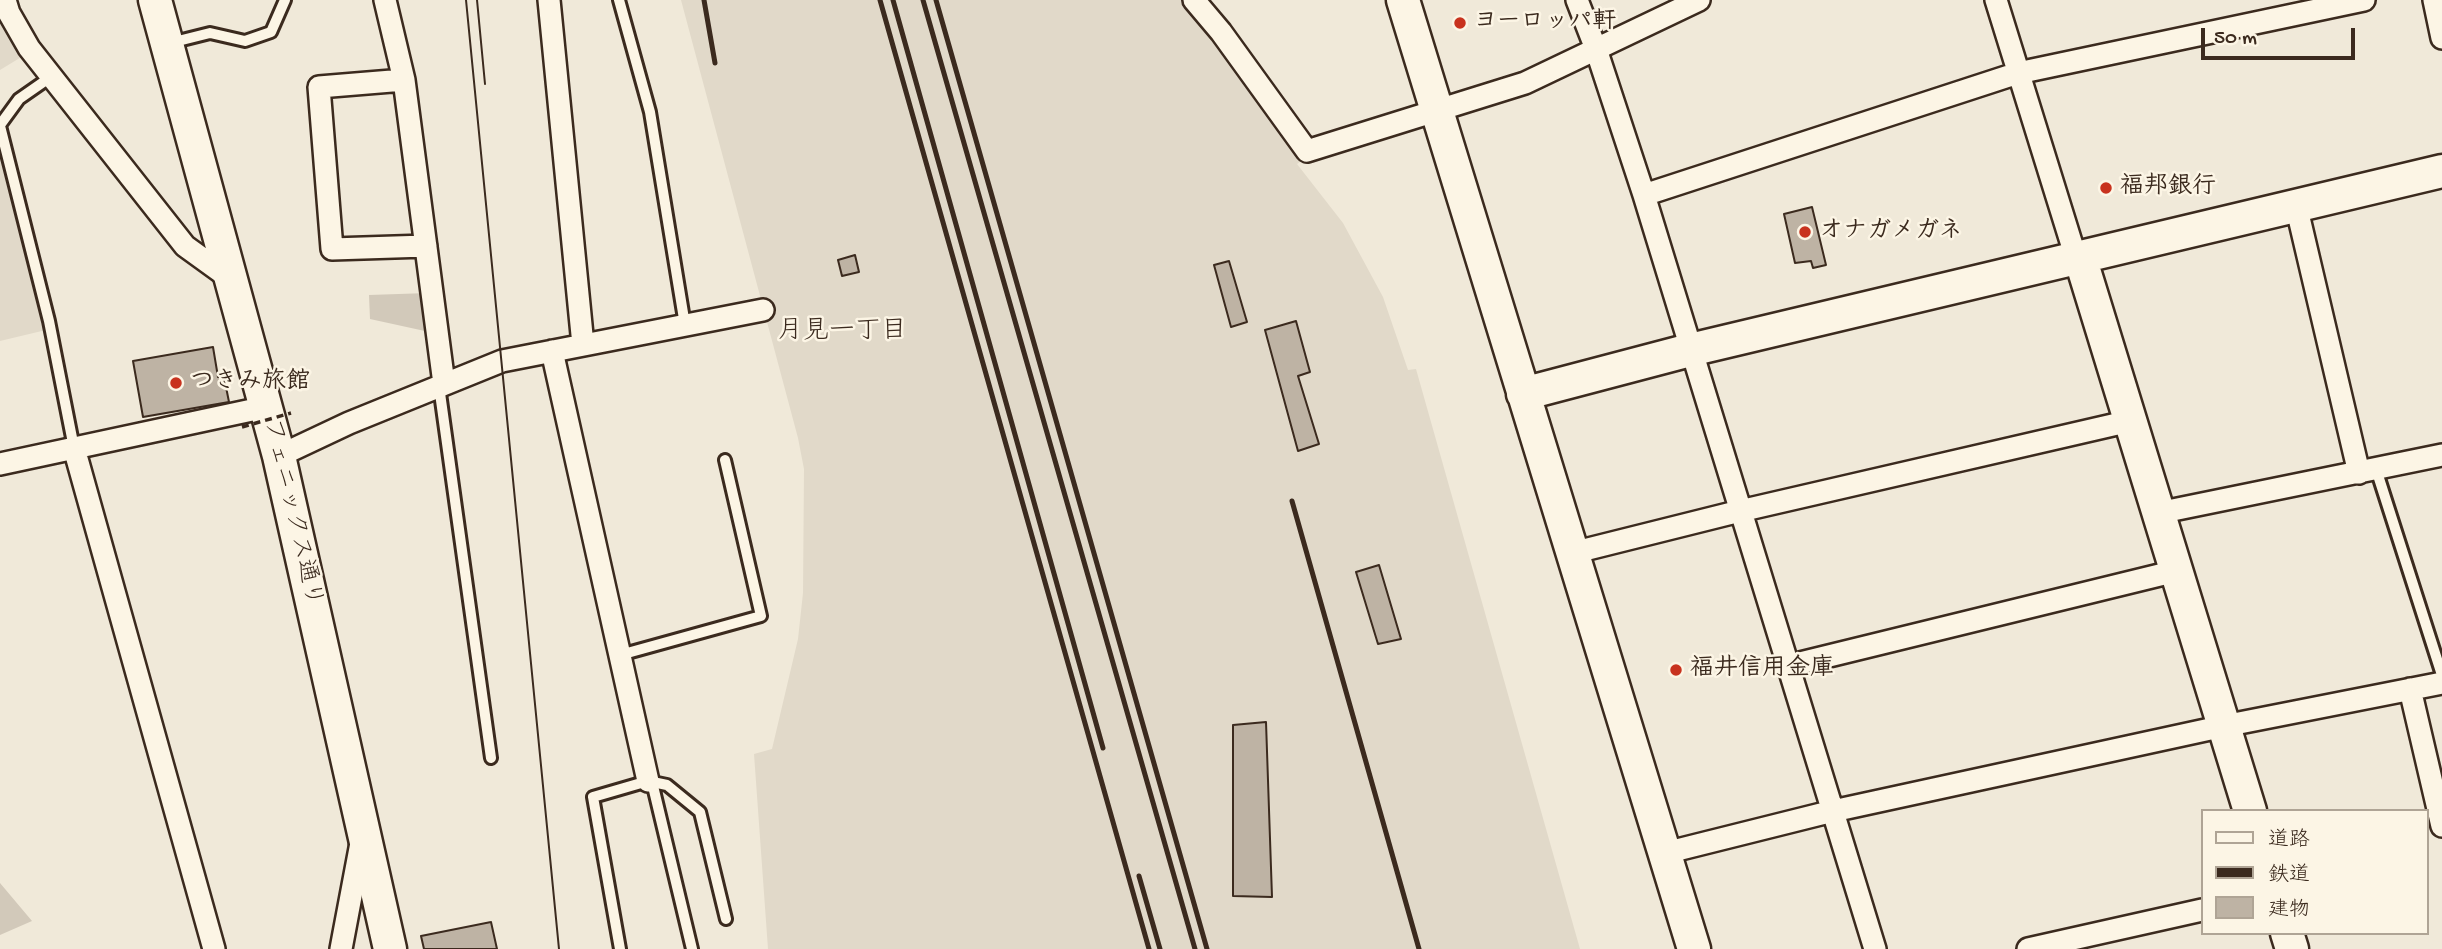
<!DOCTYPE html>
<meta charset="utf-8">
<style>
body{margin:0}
#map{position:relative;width:2442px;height:949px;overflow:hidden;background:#f0e9d9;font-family:"Gochi Hand","Klee One",sans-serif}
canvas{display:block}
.legend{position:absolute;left:2201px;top:809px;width:228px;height:126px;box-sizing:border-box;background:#fcf5e5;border:2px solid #afa495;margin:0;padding:9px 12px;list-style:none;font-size:21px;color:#3b2a1e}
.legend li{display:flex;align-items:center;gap:14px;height:35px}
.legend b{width:35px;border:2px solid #afa495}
.scale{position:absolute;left:2201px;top:28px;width:154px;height:32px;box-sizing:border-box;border:4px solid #3b2a1e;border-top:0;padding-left:9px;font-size:21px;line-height:24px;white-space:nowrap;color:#3b2a1e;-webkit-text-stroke:5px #fcf5e5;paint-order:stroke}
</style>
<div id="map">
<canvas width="2442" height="949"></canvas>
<ul class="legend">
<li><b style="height:9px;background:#fcf5e5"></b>道路</li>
<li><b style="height:9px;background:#3b2a1e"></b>鉄道</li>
<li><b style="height:19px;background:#beb3a4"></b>建物</li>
</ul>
<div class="scale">50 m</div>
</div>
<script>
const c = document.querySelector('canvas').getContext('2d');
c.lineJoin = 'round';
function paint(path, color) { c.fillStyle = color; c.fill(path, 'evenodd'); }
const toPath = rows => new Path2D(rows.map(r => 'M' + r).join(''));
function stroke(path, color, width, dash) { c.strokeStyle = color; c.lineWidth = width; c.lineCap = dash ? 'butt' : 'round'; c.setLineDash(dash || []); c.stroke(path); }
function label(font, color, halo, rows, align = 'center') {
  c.font = font + ' "Gochi Hand","Klee One",sans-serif'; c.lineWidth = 5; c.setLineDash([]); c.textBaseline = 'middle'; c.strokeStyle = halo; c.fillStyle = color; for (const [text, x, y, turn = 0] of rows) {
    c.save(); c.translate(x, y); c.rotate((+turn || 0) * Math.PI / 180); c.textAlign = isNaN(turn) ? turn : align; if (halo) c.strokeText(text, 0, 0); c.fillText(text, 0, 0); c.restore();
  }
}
paint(toPath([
 [681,0,1181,0,1212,35,1301,161,1297,164,1343,223,1383,297,1408,370,1416,369,1580,949,768,949,754,754,772,749,798,639,803,593,804,469,798,438],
 [0,16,23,56,0,70],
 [0,135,46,330,0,341]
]), '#e1d9c9');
paint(toPath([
 [428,293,434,333,370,319,369,295],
 [0,883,32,921,0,935]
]), '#d2c9ba');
const building = toPath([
 [1812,207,1826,265,1813,268,1811,261,1795,263,1784,214,1812,207],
 [855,255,859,272,842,276,838,260,855,255],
 [1229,261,1247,322,1231,327,1214,265,1229,261],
 [1296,321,1310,372,1298,376,1319,444,1298,451,1265,330,1296,321],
 [213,347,218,377,224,377,229,402,143,417,133,361,213,347],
 [1379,565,1401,639,1378,644,1356,572,1379,565],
 [1266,722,1272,897,1233,896,1233,725,1266,722],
 [491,922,497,949,424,949,421,936,491,922]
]);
paint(building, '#beb3a4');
stroke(building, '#3b2a1e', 2);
const lane = toPath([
 [619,0,650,112,685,325],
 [170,43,210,33,245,41,271,32,285,0],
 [0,125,19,99,52,76],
 [0,126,49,321,74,448],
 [439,386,491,758],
 [2376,469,2442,675],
 [620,655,761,616,725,460],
 [652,782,692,949],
 [620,949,593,797,648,781,667,785,700,812,726,919]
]);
const street = toPath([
 [5,0,9,13,29,48,185,246,232,280],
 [385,0,404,80,444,384],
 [549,0,583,345],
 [1194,0,1221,32,1307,151,1525,83,1699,0],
 [1577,0,1596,49,1644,195,1875,949],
 [1996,0,2076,258],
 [2434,0,2442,38],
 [404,80,319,87,332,249,426,246],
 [1644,195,2018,73,2364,0],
 [2296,205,2359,473],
 [552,351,648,781],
 [74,448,214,949],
 [279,456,349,423,502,361,763,310],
 [0,464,266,407],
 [2158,513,2442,455],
 [1572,553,1740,511,2130,421],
 [1788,666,2176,571],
 [2410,689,2442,826],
 [1665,853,1833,811,2224,726,2442,683],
 [341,949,361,843],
 [2028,949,2202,910]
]);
const secondary = toPath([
 [155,0,279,456,390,949],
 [1403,0,1694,949],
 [2080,257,2250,811],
 [1523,394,1690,350,2442,171],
 [2287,933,2292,949]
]);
stroke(lane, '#3b2a1e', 16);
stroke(street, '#3b2a1e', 26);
stroke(secondary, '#3b2a1e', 37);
stroke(lane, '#fcf5e5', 10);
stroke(street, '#fcf5e5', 21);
stroke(secondary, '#fcf5e5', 32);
stroke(toPath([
 [466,0,559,949],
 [477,0,485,84]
]), '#3b2a1e', 2);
stroke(toPath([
 [704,0,715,63],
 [880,0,1149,949],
 [893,0,1103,748],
 [923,0,1195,949],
 [936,0,1207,949],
 [1292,501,1419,949],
 [1139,876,1160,949]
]), '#3b2a1e', 5);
stroke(toPath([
 [242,427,291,413]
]), '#3b2a1e', 3.5, [7, 5]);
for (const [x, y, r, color] of [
 [1460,23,7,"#c8321e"],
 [2106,188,7,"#c8321e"],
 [1805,232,7,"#c8321e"],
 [176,383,7,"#c8321e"],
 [1676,670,7,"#c8321e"]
]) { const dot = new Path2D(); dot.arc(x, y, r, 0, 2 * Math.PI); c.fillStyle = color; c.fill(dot); stroke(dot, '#fcf5e5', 2.5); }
label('bold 24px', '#3b2a1e', '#fcf5e5', [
 ["ヨーロッパ軒",1474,23],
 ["福邦銀行",2120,188],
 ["オナガメガネ",1819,232],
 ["つきみ旅館",190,383],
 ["福井信用金庫",1690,670]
], 'left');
label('24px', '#3b2a1e', '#fcf5e5', [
 ["フェニックス通り",291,513,77]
]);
label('26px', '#3b2a1e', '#fcf5e5', [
 ["月見一丁目",842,333]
]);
</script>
